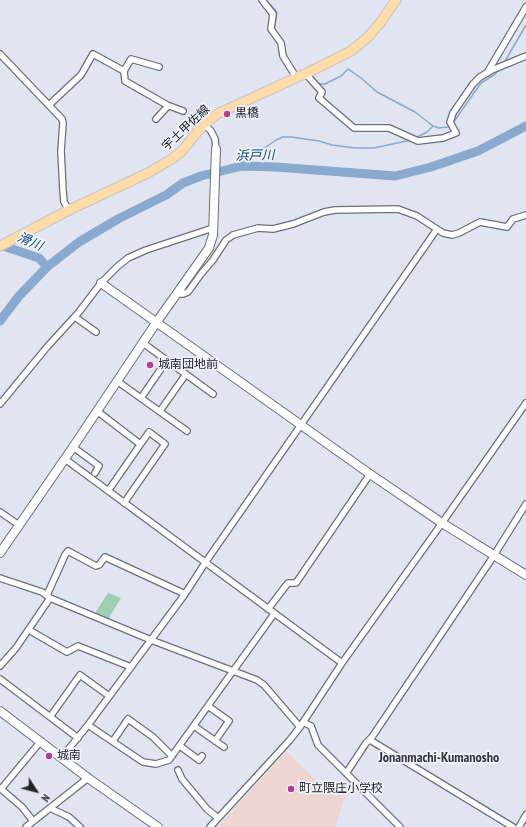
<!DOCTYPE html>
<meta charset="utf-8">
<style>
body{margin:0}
#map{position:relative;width:526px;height:827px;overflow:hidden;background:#e1e5f1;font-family:"PT Sans Narrow",sans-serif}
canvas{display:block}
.north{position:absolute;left:16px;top:771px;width:40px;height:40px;-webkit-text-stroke:3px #eef3fe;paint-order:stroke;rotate:126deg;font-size:11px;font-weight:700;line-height:16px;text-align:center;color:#212327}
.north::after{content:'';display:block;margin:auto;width:14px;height:18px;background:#212327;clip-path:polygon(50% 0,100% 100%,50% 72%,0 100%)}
</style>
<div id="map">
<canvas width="526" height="827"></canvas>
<div class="north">N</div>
</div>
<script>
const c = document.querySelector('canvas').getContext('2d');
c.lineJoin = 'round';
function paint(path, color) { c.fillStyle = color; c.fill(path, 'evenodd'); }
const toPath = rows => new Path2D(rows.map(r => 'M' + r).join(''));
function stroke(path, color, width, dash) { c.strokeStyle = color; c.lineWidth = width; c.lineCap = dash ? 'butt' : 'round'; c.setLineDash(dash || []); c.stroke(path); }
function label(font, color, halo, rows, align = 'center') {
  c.font = font + ' "PT Sans Narrow","Noto Sans JP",sans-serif'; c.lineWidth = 3.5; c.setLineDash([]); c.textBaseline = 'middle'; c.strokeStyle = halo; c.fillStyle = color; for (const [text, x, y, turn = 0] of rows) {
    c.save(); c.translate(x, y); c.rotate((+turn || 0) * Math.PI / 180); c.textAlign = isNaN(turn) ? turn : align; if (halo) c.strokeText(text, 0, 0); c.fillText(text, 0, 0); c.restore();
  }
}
paint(toPath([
 [286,751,318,782,332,790,335,788,347,791,335,827,218,827]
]), '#efd5d2');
paint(toPath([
 [108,593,121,598,107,621,93,616]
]), '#9fceb2');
stroke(toPath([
 [266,0,277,12,274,30],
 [279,36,283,42],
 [504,63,526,25],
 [315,80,320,84,325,84,341,76,348,69,361,78,377,92,415,112,433,126,439,128,448,127,450,126],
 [453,123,481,83,494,75,499,70],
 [417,137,427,132,433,126],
 [242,166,257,150,266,147,276,140,283,137,291,137,319,141,332,145,355,148,374,148,411,140]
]), '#89a9cf', 1.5);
stroke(toPath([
 [0,245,39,258,47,267],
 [0,321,19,296,47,267,79,242,118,219,166,195,183,183,201,176,242,166,276,167,395,176,431,167,478,151,526,126]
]), '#89a9cf', 9);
const street = toPath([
 [262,0,273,14,271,29,281,43,283,56,296,77],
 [0,54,62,119,63,123,61,151,63,190,64,202,69,210],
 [124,71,131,59,159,67],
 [305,73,322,92,319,98,354,128,389,128,418,141,443,138,456,133,450,122,453,113,473,84,480,77,492,70,526,56],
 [487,73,526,7],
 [49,105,81,75,93,54,124,71,125,81,167,105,183,111],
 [156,119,168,106],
 [204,124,211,131,215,139,216,149],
 [178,294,183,294,188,292,201,274,213,260,226,240,233,235,258,228,273,229,293,224,324,212,335,210,398,209,417,216,443,233,452,235,459,233,480,222,507,227,513,219,526,215],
 [75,317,96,332],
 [143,343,213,394],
 [117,381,187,431],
 [141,398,167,360],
 [0,404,47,347,79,312,101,283,118,266,128,258,146,250,213,228],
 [97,411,140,444],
 [160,411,186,374],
 [73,447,99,466,95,473],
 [65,459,342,663],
 [108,491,149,432,165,444,124,503],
 [0,512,19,525],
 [0,578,42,592,50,598,151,640,257,680,264,685,300,727],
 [47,595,65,555,68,551,96,566,99,565,105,557,185,594],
 [268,609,288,583,296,583,370,474],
 [29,630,67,652,78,646,131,667],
 [0,666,16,648,50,598],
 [0,679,78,738],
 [208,706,229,721,215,741],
 [50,717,80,675,109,696],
 [303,722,311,726,318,745,400,827],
 [88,725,143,762,156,764,169,760,274,614],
 [194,726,224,747],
 [370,740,513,827],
 [113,741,128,719,153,737,172,756],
 [180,746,199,760,202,756],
 [62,757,88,725,185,594,205,563,437,229],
 [178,770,182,779,207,809,218,818],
 [347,772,366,743,372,737,491,560,526,504],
 [0,788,22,807,33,821],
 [1,789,41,741],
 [50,808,69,817,80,827],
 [26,827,88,778],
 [210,827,289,741,300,727,342,663,442,523,526,403],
 [519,827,526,815]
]);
const secondary = toPath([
 [101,283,370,474,442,523,526,575],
 [0,553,73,447,156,323,209,248,213,235,216,149],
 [0,711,88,778,158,827]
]);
const primary = toPath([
 [0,246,69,210,148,173,170,160,181,152,204,124,217,114,313,70,351,51,368,37,380,23,396,0]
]);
stroke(street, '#6a6f79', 8);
stroke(secondary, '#6a6f79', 10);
stroke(primary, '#c5c6c7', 11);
stroke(street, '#fff', 5.5);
stroke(secondary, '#fff', 8);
stroke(primary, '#fddca9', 9);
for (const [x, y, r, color] of [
 [227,114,4,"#ba3d8d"],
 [150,365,4,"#ba3d8d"],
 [49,756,4,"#ba3d8d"],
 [291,789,4,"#ba3d8d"]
]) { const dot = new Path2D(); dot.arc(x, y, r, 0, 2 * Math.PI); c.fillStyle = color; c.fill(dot); stroke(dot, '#eef3fe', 1.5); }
label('12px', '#212327', '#eef3fe', [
 ["黒橋",235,114],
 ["城南団地前",158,365],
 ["城南",57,756],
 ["町立隈庄小学校",299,789]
], 'left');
label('12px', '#212327', '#eef3fe', [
 ["宇土甲佐線",186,128,-43]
]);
label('italic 13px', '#174575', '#eef3fe', [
 ["浜戸川",255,156,-1],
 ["滑川",30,242,23]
]);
label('bold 14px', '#2f333b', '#eef3fe', [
 ["Jonanmachi-Kumanosho",439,758]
]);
</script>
